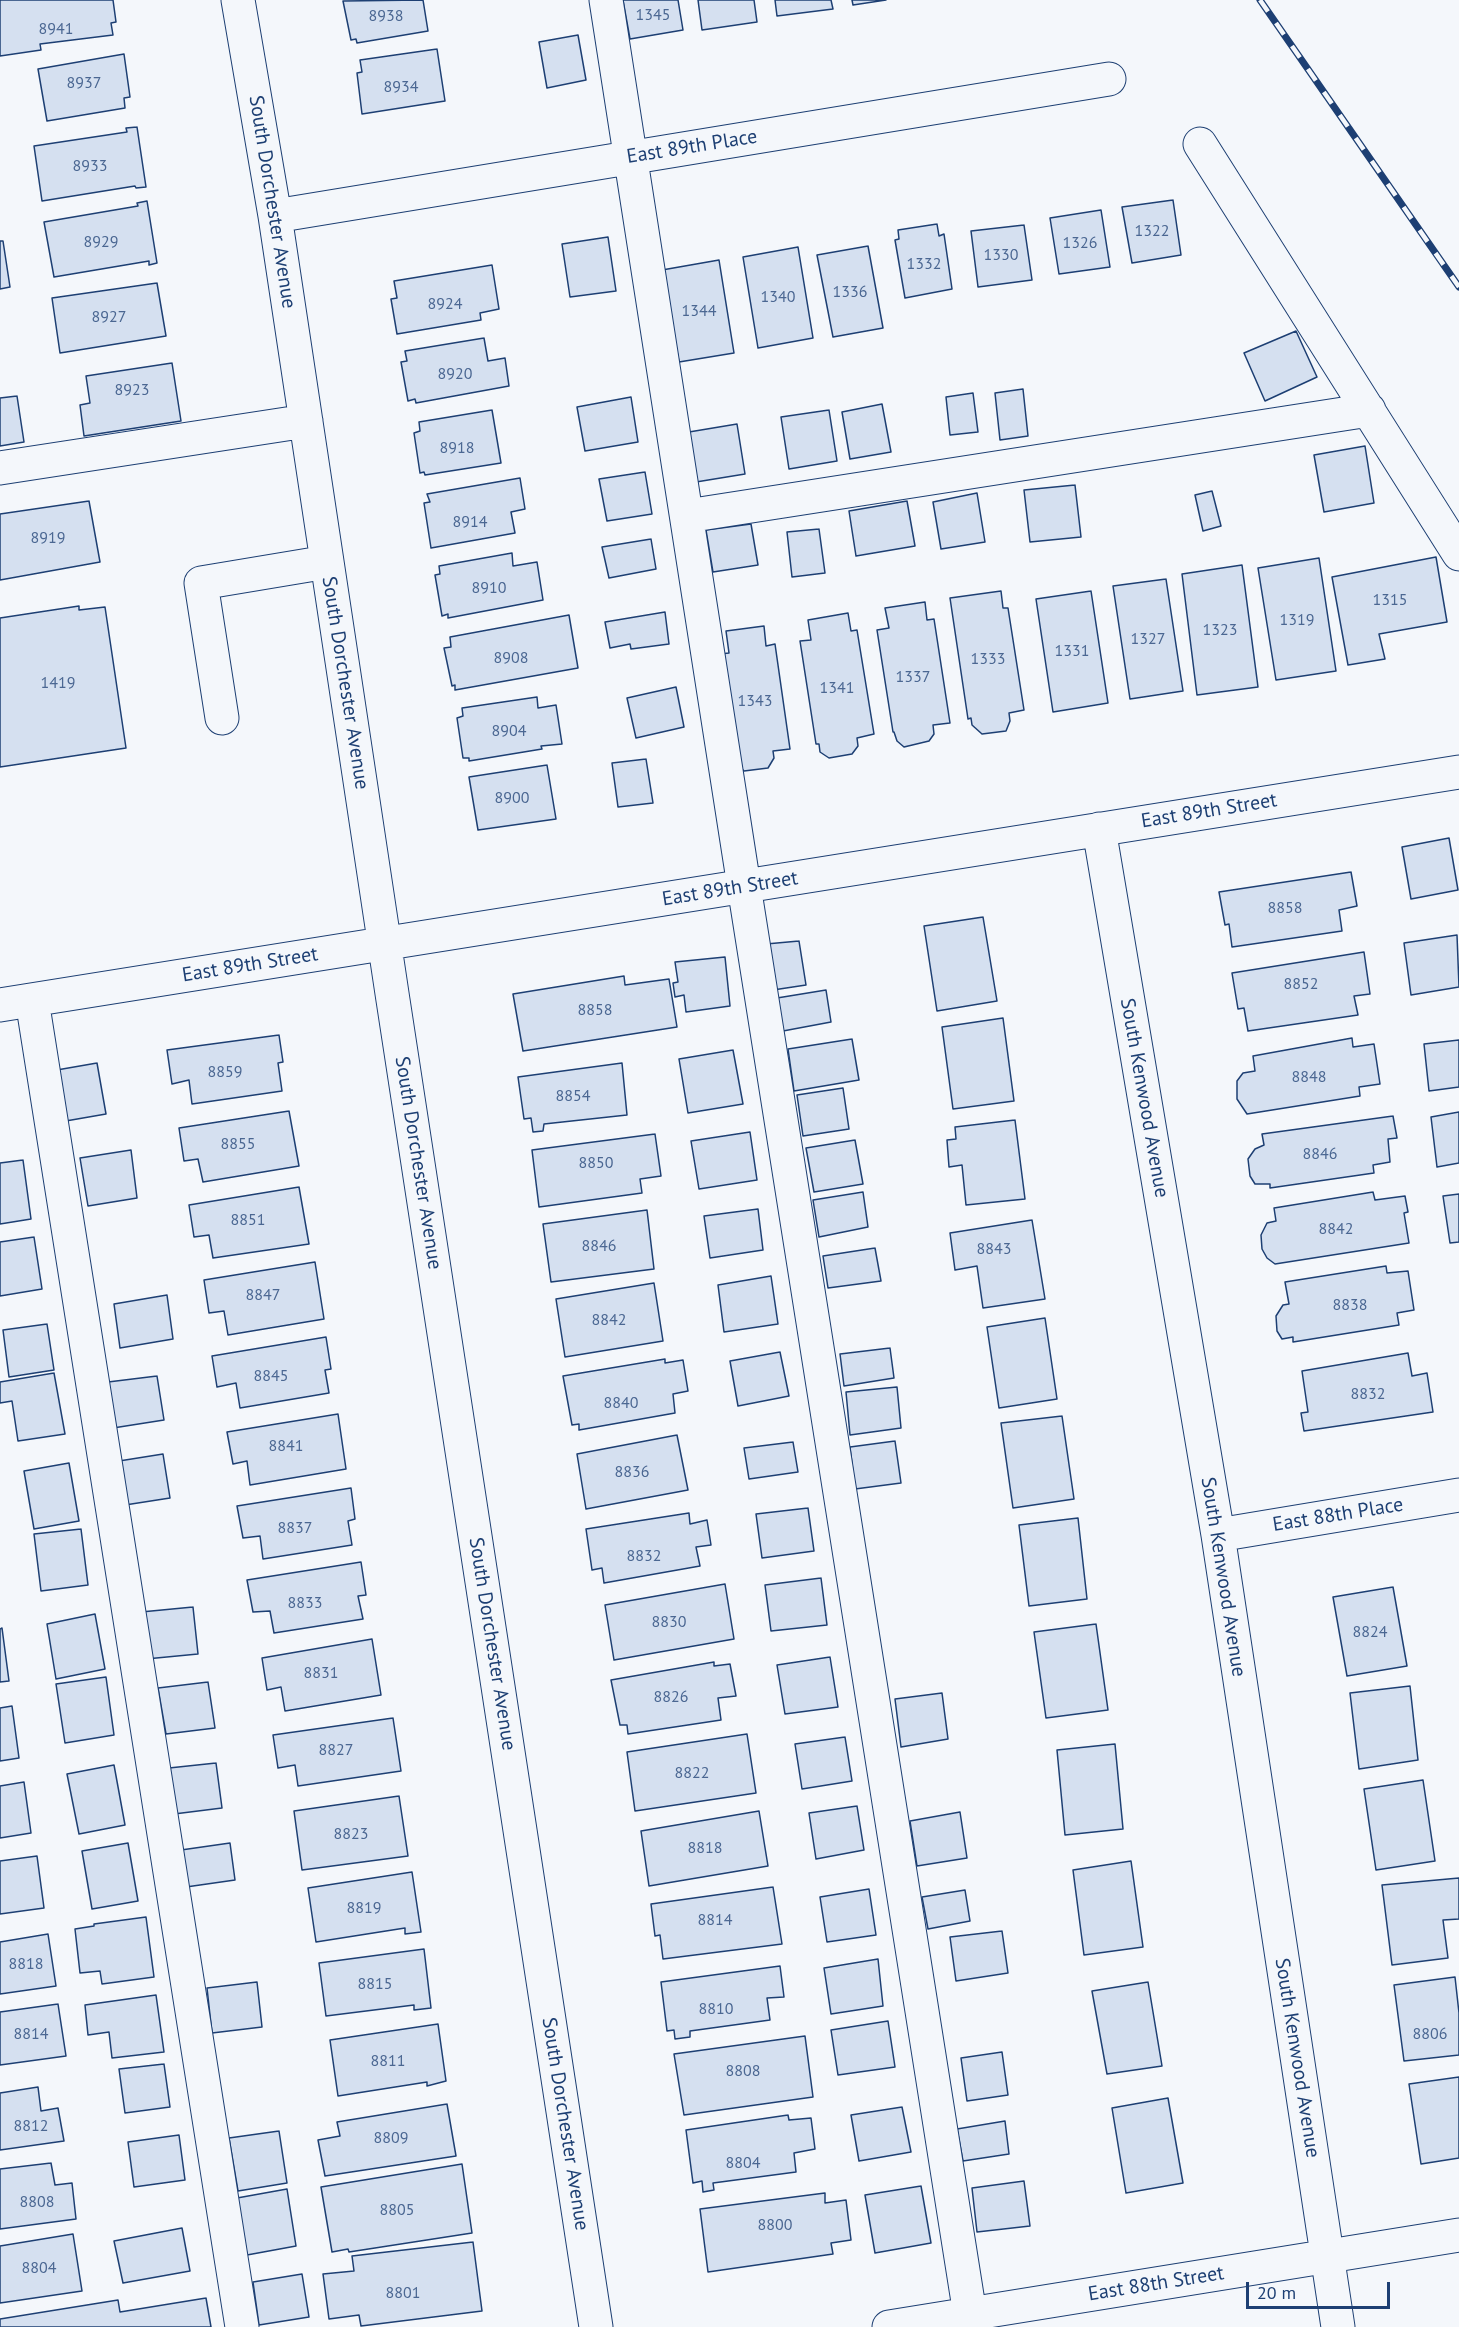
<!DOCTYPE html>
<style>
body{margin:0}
#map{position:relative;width:1459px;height:2327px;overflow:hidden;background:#f4f7fb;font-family:"PT Sans",sans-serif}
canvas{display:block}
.scale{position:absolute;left:1246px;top:2282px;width:144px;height:27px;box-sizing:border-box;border:3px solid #1d3f73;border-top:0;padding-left:8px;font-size:18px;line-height:21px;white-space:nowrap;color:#1d3f73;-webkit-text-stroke:4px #f4f7fb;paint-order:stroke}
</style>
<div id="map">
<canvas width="1459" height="2327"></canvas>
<div class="scale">20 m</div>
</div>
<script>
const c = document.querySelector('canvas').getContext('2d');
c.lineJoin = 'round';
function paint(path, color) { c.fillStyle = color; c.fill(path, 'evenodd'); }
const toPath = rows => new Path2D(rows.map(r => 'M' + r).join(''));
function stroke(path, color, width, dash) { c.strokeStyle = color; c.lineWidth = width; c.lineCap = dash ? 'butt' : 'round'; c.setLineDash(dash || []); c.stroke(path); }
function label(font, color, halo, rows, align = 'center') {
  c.font = font + ' "PT Sans",sans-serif'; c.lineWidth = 4.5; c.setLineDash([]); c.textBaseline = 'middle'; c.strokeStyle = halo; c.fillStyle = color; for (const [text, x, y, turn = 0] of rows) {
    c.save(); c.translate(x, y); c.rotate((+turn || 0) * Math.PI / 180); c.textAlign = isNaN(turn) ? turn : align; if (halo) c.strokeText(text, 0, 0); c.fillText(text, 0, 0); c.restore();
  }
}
const building = toPath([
 [0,0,113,0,116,22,111,23,113,35,40,44,41,50,0,56,0,0],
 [423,0,428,31,357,43,356,39,351,40,343,1,423,0],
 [623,0,678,0,683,30,630,39,623,0],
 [698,0,754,0,757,22,702,30,698,0],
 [775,0,831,0,833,9,777,16,775,0],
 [852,0,886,0,853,5,852,0],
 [578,35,586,80,547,88,539,42,578,35],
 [437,49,445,101,362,114,357,73,362,72,360,60,437,49],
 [124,54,130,97,124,98,125,108,47,121,38,69,124,54],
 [137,127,146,187,136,188,135,186,42,201,34,146,127,132,126,128,137,127],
 [1173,200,1181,255,1132,263,1122,207,1173,200],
 [147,201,157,263,149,265,149,261,54,277,44,222,138,206,137,203,147,201],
 [1101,210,1110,267,1059,274,1050,218,1101,210],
 [937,224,939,236,944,234,952,289,905,298,895,240,899,239,898,230,937,224],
 [1024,225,1032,280,978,287,971,231,1024,225],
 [608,237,616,291,570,297,562,244,608,237],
 [0,241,3,241,10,287,0,289,0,241],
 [868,246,883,328,833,337,817,255,868,246],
 [798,247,813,338,758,348,743,257,798,247],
 [719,260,734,353,679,362,662,270,719,260],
 [492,265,499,309,480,313,481,320,397,334,391,299,397,298,394,281,492,265],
 [157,283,166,336,60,353,52,298,157,283],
 [1296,331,1317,377,1265,401,1244,353,1296,331],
 [484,338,488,361,505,358,509,386,416,403,415,399,408,401,401,362,407,361,405,351,484,338],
 [172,363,181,421,84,436,80,405,90,403,86,376,172,363],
 [1023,389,1028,436,1000,440,995,393,1023,389],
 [973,393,978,432,950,435,946,397,973,393],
 [17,396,24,442,0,446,0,398,17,396],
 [631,397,638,442,585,451,577,407,631,397],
 [882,404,891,452,850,459,842,412,882,404],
 [492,410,501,463,425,475,424,472,420,473,414,433,420,431,419,422,492,410],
 [829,410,837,461,789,469,781,417,829,410],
 [737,424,745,474,696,482,689,432,737,424],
 [1365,446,1374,503,1324,512,1314,455,1365,446],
 [645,472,652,514,607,521,599,479,645,472],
 [520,478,525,509,511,512,515,533,431,548,424,503,430,502,427,494,520,478],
 [1075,485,1081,537,1030,542,1024,490,1075,485],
 [1212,491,1221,526,1203,531,1195,495,1212,491],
 [977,493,985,542,941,549,933,502,977,493],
 [89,501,100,562,0,580,0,514,89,501],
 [907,501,915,546,856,556,849,511,907,501],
 [751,524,758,565,713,572,706,530,751,524],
 [819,529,825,573,792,577,787,532,819,529],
 [651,539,656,569,609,578,602,547,651,539],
 [512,553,513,566,537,562,543,600,448,618,448,614,442,616,435,575,440,574,439,566,512,553],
 [1436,557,1447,622,1379,634,1385,659,1348,665,1332,577,1436,557],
 [1319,558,1336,671,1276,680,1258,568,1319,558],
 [1242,565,1258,687,1197,695,1182,574,1242,565],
 [1166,579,1183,691,1130,699,1113,586,1166,579],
 [1001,591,1003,608,1008,608,1024,710,1009,713,1010,721,1006,731,982,734,972,725,971,718,968,719,950,598,1001,591],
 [1091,591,1108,703,1053,712,1036,599,1091,591],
 [925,602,927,620,934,619,950,723,933,725,934,734,929,741,904,747,897,741,894,732,893,732,877,630,889,628,885,608,925,602],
 [79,606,79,610,105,607,126,748,0,767,0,618,79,606],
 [665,612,669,644,631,649,630,644,610,648,605,622,665,612],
 [848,613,851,631,857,630,874,734,857,738,858,746,852,754,829,758,820,752,819,744,816,744,800,641,811,640,808,620,848,613],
 [569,615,578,668,455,690,455,685,452,686,444,648,451,647,450,637,569,615],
 [764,626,766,646,775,644,790,749,773,751,774,758,768,768,744,771,737,764,720,654,729,653,726,631,764,626],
 [676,687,684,727,636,738,627,698,676,687],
 [537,697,538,708,556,705,562,744,541,746,542,749,469,761,469,758,463,758,457,718,463,716,462,708,537,697],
 [646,759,653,803,618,807,612,763,646,759],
 [547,765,556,819,478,830,469,777,547,765],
 [1449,838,1458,890,1411,899,1402,847,1449,838],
 [1351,872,1357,906,1339,910,1342,931,1232,947,1229,924,1225,925,1219,892,1351,872],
 [983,917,997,1001,937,1011,924,926,983,917],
 [1457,935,1459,987,1411,995,1404,943,1457,935],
 [799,941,806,985,773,990,766,944,799,941],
 [1364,952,1370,994,1354,996,1358,1015,1248,1031,1244,1008,1238,1009,1232,973,1364,952],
 [725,957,730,1006,686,1012,684,995,675,997,673,983,678,982,675,962,725,957],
 [624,976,625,985,669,979,677,1027,523,1051,513,994,624,976],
 [826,990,831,1022,783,1031,777,998,826,990],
 [1003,1018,1014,1101,953,1109,942,1027,1003,1018],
 [279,1035,283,1062,278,1063,282,1091,192,1104,189,1080,172,1084,167,1050,279,1035],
 [1352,1038,1353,1047,1374,1044,1380,1084,1359,1087,1360,1096,1247,1114,1237,1099,1237,1081,1243,1073,1255,1071,1253,1056,1352,1038],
 [852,1039,859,1080,794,1091,788,1049,852,1039],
 [1459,1040,1459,1087,1429,1091,1424,1044,1459,1040],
 [733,1050,743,1104,688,1113,679,1059,733,1050],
 [97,1063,106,1114,60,1122,51,1071,97,1063],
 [622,1063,627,1115,544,1124,543,1131,533,1132,531,1118,524,1119,518,1077,622,1063],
 [843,1088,849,1129,803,1136,797,1095,843,1088],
 [289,1111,299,1166,203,1182,198,1159,184,1161,179,1128,289,1111],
 [1459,1112,1459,1163,1437,1167,1431,1117,1459,1112],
 [1393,1116,1397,1138,1388,1139,1390,1162,1373,1165,1374,1173,1270,1188,1270,1184,1255,1184,1250,1176,1248,1159,1255,1149,1264,1145,1262,1134,1393,1116],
 [1015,1120,1025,1199,966,1205,962,1165,949,1167,947,1140,956,1139,955,1127,1015,1120],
 [750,1132,757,1180,699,1189,691,1141,750,1132],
 [655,1134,661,1176,640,1179,642,1193,539,1207,532,1150,655,1134],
 [855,1140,863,1184,814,1192,806,1148,855,1140],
 [131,1150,137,1198,88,1206,80,1158,131,1150],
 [23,1160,31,1219,0,1224,0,1163,23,1160],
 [299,1187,309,1244,213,1258,209,1235,194,1237,189,1205,299,1187],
 [863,1192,868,1227,819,1237,813,1200,863,1192],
 [1373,1192,1375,1200,1405,1196,1408,1212,1404,1213,1409,1243,1275,1264,1267,1258,1262,1249,1261,1235,1267,1223,1276,1221,1274,1208,1373,1192],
 [1459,1194,1459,1242,1450,1243,1443,1196,1459,1194],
 [758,1209,763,1250,710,1258,704,1216,758,1209],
 [647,1210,654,1269,551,1282,543,1224,647,1210],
 [1032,1220,1045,1299,983,1308,977,1266,955,1270,950,1233,1032,1220],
 [34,1237,42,1289,0,1296,0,1242,34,1237],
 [875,1248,881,1281,828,1288,823,1256,875,1248],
 [315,1262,324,1319,228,1335,224,1311,209,1313,204,1280,315,1262],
 [1386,1266,1387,1273,1408,1271,1414,1310,1397,1313,1399,1325,1293,1342,1293,1337,1282,1339,1277,1331,1276,1316,1283,1305,1289,1304,1285,1282,1386,1266],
 [771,1276,778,1324,724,1332,718,1285,771,1276],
 [654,1283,663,1341,565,1357,556,1299,654,1283],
 [167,1295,173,1339,120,1348,114,1304,167,1295],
 [1045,1318,1057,1399,999,1408,987,1327,1045,1318],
 [47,1324,54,1370,9,1377,3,1330,47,1324],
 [326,1337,331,1369,325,1370,329,1393,240,1408,236,1383,217,1387,212,1356,326,1337],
 [890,1348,894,1378,844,1386,840,1354,890,1348],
 [780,1352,789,1396,738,1406,730,1361,780,1352],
 [1408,1353,1412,1376,1427,1373,1433,1412,1304,1431,1301,1413,1308,1412,1302,1371,1408,1353],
 [665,1359,665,1363,683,1360,688,1391,673,1394,675,1413,579,1430,579,1424,572,1425,563,1376,665,1359],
 [54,1373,65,1434,18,1441,12,1401,0,1403,0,1382,54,1373],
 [157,1376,164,1420,113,1428,108,1382,157,1376],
 [897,1387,901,1428,850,1435,846,1392,897,1387],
 [338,1414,346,1469,250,1485,247,1461,233,1464,227,1432,338,1414],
 [1062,1416,1074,1499,1013,1508,1001,1423,1062,1416],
 [677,1435,688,1490,586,1509,577,1454,677,1435],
 [895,1441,901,1483,855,1489,850,1447,895,1441],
 [793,1442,798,1472,749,1479,744,1448,793,1442],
 [163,1454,170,1498,125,1505,119,1461,163,1454],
 [69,1463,79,1521,34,1529,24,1471,69,1463],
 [351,1488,355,1519,348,1521,352,1545,263,1559,260,1536,243,1538,237,1506,351,1488],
 [808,1508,814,1551,762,1558,756,1514,808,1508],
 [689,1513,690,1524,707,1520,711,1545,696,1547,700,1566,604,1583,602,1568,592,1570,586,1529,689,1513],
 [1078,1518,1087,1599,1029,1606,1019,1525,1078,1518],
 [81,1529,88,1585,41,1591,34,1534,81,1529],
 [361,1562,366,1595,358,1596,363,1619,274,1633,270,1611,253,1612,247,1580,361,1562],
 [821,1578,827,1625,771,1631,765,1585,821,1578],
 [725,1584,734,1639,614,1660,605,1605,725,1584],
 [1393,1587,1407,1666,1347,1676,1333,1597,1393,1587],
 [193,1607,198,1654,146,1659,141,1612,193,1607],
 [95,1614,105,1669,56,1679,47,1624,95,1614],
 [1096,1624,1108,1710,1046,1718,1034,1632,1096,1624],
 [2,1628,9,1681,0,1682,0,1629,2,1628],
 [372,1639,381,1695,285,1711,281,1687,267,1690,262,1658,372,1639],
 [830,1657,838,1707,785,1714,777,1665,830,1657],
 [714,1662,714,1666,730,1664,736,1696,718,1698,721,1720,628,1734,627,1725,620,1725,611,1680,714,1662],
 [106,1677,114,1735,65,1743,56,1684,106,1677],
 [208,1682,215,1728,166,1734,158,1688,208,1682],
 [1410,1686,1418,1760,1359,1769,1350,1693,1410,1686],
 [942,1693,948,1739,901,1747,895,1699,942,1693],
 [12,1706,19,1758,0,1761,0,1708,12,1706],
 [393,1718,401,1771,298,1786,295,1765,278,1768,273,1735,393,1718],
 [747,1734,756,1793,635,1811,627,1752,747,1734],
 [845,1737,852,1781,802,1789,795,1744,845,1737],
 [1115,1744,1123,1829,1065,1835,1057,1750,1115,1744],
 [216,1763,222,1808,174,1814,169,1768,216,1763],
 [114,1765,125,1825,79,1834,67,1774,114,1765],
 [1423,1780,1435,1861,1376,1870,1364,1789,1423,1780],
 [24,1782,31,1833,0,1838,0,1786,24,1782],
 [399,1796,408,1856,302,1870,294,1811,399,1796],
 [857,1806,864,1850,816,1859,809,1813,857,1806],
 [759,1811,768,1866,649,1886,641,1831,759,1811],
 [960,1812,967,1858,917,1866,910,1821,960,1812],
 [128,1843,138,1901,92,1909,82,1851,128,1843],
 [230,1843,235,1880,186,1887,181,1850,230,1843],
 [37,1856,44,1908,0,1914,0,1861,37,1856],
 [1131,1861,1143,1947,1084,1955,1073,1870,1131,1861],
 [412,1872,421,1932,405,1934,405,1928,316,1942,308,1888,412,1872],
 [1459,1878,1459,1919,1443,1920,1448,1958,1392,1965,1382,1885,1459,1878],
 [773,1887,782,1944,663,1959,660,1935,655,1936,651,1904,773,1887],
 [869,1889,876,1935,827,1942,820,1897,869,1889],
 [965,1890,970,1921,928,1929,922,1897,965,1890],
 [146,1917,154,1977,102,1984,100,1971,80,1973,75,1929,94,1926,94,1924,146,1917],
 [1002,1931,1008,1973,956,1981,950,1937,1002,1931],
 [48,1934,56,1986,0,1994,0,1942,48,1934],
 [424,1949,431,2008,414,2010,414,2005,326,2016,319,1963,424,1949],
 [878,1959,883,2006,831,2014,824,1968,878,1959],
 [780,1966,784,1997,767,1998,770,2020,690,2031,690,2037,675,2039,674,2030,667,2031,661,1982,780,1966],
 [1455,1977,1459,2013,1459,2055,1404,2061,1394,1985,1455,1977],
 [257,1982,262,2027,212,2033,207,1988,257,1982],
 [1148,1982,1162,2066,1107,2074,1092,1991,1148,1982],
 [156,1995,164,2052,112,2058,109,2032,88,2035,85,2005,156,1995],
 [58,2004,66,2056,0,2065,0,2012,58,2004],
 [888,2021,895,2067,838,2075,831,2030,888,2021],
 [438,2024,446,2081,427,2086,427,2082,338,2096,330,2040,438,2024],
 [805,2036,813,2097,684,2115,674,2054,805,2036],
 [1002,2052,1008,2095,967,2101,961,2058,1002,2052],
 [164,2064,170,2107,125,2113,119,2069,164,2064],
 [1459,2077,1459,2158,1421,2164,1409,2084,1459,2077],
 [38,2087,41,2111,58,2108,64,2141,0,2150,0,2093,38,2087],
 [1168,2098,1183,2183,1126,2193,1112,2108,1168,2098],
 [447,2104,456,2156,325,2176,318,2140,340,2136,337,2122,447,2104],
 [902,2107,911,2152,859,2161,851,2115,902,2107],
 [788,2115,789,2120,811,2118,815,2149,794,2153,796,2172,713,2183,714,2190,703,2192,702,2181,693,2183,686,2130,788,2115],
 [1005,2121,1009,2154,963,2161,957,2129,1005,2121],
 [279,2131,287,2183,238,2191,229,2138,279,2131],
 [179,2135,185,2180,134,2187,128,2142,179,2135],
 [51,2163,55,2185,72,2183,76,2219,0,2229,0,2169,51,2163],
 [462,2164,472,2233,349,2252,348,2249,332,2252,321,2187,462,2164],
 [1024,2181,1030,2226,977,2232,972,2188,1024,2181],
 [921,2186,931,2243,875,2253,865,2195,921,2186],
 [287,2189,296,2246,247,2255,237,2198,287,2189],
 [825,2193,825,2203,846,2200,851,2240,831,2243,833,2254,708,2272,700,2209,825,2193],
 [182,2228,190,2271,123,2283,114,2241,182,2228],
 [73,2234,82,2291,0,2303,0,2246,73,2234],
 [473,2242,482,2311,361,2326,359,2315,329,2319,323,2274,354,2271,352,2256,473,2242],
 [302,2274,309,2317,259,2325,253,2282,302,2274],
 [206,2298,211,2327,0,2327,0,2319,118,2300,120,2312,206,2298]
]);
paint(building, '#d5e0f0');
stroke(building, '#1d3f73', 1.5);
const minor = toPath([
 [238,0,275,216,393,1000,596,2327],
 [606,0,744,886,972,2327],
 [1200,144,1459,554],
 [275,216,1109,79],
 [0,468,306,421],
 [687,516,1369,410],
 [222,718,201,583,327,562],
 [1099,829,1218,1535,1338,2327],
 [32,1000,242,2327],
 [0,1005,1459,772],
 [1218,1535,1459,1495],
 [889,2327,1459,2235]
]);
stroke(minor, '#1d3f73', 35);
stroke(minor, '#f4f7fb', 33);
const rail = toPath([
 [1260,0,1459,287]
]);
stroke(rail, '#1d3f73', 7);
stroke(rail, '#f4f7fb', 4.5, [14]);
label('16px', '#4b6792', null, [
 ["1345",653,15],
 ["8938",386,16],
 ["8941",56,29],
 ["8937",84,83],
 ["8934",401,87],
 ["8933",90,166],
 ["1322",1152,231],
 ["8929",101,242],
 ["1326",1080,243],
 ["1330",1001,255],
 ["1332",924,264],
 ["1336",850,292],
 ["1340",778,297],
 ["8924",445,304],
 ["1344",699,311],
 ["8927",109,317],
 ["8920",455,374],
 ["8923",132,390],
 ["8918",457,448],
 ["8914",470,522],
 ["8919",48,538],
 ["8910",489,588],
 ["1315",1390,600],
 ["1319",1297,620],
 ["1323",1220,630],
 ["1327",1148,639],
 ["1331",1072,651],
 ["8908",511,658],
 ["1333",988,659],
 ["1337",913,677],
 ["1419",58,683],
 ["1341",837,688],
 ["1343",755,701],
 ["8904",509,731],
 ["8900",512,798],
 ["8858",1285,908],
 ["8852",1301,984],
 ["8858",595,1010],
 ["8859",225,1072],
 ["8848",1309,1077],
 ["8854",573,1096],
 ["8855",238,1144],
 ["8846",1320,1154],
 ["8850",596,1163],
 ["8851",248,1220],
 ["8842",1336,1229],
 ["8846",599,1246],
 ["8843",994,1249],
 ["8847",263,1295],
 ["8838",1350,1305],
 ["8842",609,1320],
 ["8845",271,1376],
 ["8832",1368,1394],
 ["8840",621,1403],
 ["8841",286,1446],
 ["8836",632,1472],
 ["8837",295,1528],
 ["8832",644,1556],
 ["8833",305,1603],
 ["8830",669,1622],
 ["8824",1370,1632],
 ["8831",321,1673],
 ["8826",671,1697],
 ["8827",336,1750],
 ["8822",692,1773],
 ["8823",351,1834],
 ["8818",705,1848],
 ["8819",364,1908],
 ["8814",715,1920],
 ["8818",26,1964],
 ["8815",375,1984],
 ["8810",716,2009],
 ["8814",31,2034],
 ["8806",1430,2034],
 ["8811",388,2061],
 ["8808",743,2071],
 ["8812",31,2126],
 ["8809",391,2138],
 ["8804",743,2163],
 ["8808",37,2202],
 ["8805",397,2210],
 ["8800",775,2225],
 ["8804",39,2268],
 ["8801",403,2293]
]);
label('20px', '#1d3f73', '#f4f7fb', [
 ["East 89th Place",692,147,-9],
 ["South Dorchester Avenue",272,202,81],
 ["South Dorchester Avenue",345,683,81],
 ["East 89th Street",1209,811,-9],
 ["East 89th Street",730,889,-9],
 ["East 89th Street",250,965,-9],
 ["South Kenwood Avenue",1144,1098,80],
 ["South Dorchester Avenue",418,1163,81],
 ["East 88th Place",1338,1515,-9],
 ["South Kenwood Avenue",1223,1577,81],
 ["South Dorchester Avenue",492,1644,81],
 ["South Kenwood Avenue",1297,2058,81],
 ["South Dorchester Avenue",565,2124,81],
 ["East 88th Street",1156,2284,-9]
]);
</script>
